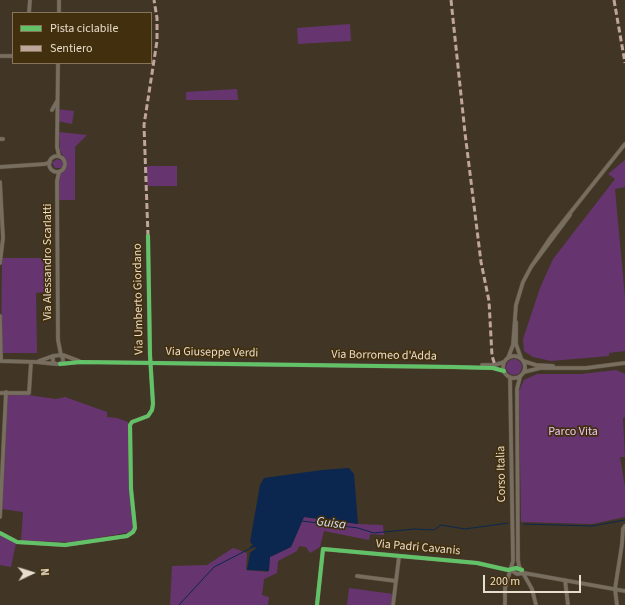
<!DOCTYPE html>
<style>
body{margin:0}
#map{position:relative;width:625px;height:605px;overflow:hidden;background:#413625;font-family:"Source Sans 3",sans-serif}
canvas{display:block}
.legend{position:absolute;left:12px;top:12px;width:140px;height:52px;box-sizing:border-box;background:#422f0e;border:1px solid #85755a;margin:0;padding:5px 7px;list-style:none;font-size:12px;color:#e9ddcb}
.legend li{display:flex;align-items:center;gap:8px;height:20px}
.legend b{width:20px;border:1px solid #85755a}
.north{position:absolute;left:12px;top:553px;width:40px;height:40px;-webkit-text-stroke:3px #422f0e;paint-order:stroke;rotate:86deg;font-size:11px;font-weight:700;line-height:16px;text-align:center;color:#e9ddcb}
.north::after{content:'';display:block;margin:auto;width:14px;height:18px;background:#e9ddcb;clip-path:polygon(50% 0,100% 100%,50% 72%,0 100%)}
.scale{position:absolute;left:483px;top:575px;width:98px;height:18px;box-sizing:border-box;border:2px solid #e9ddcb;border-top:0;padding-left:5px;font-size:12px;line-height:14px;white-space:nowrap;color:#e9ddcb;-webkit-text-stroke:3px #422f0e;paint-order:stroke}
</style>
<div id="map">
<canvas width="625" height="605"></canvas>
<ul class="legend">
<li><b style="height:5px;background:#61c268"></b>Pista ciclabile</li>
<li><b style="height:5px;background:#c0a59a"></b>Sentiero</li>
</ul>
<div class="north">N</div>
<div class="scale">200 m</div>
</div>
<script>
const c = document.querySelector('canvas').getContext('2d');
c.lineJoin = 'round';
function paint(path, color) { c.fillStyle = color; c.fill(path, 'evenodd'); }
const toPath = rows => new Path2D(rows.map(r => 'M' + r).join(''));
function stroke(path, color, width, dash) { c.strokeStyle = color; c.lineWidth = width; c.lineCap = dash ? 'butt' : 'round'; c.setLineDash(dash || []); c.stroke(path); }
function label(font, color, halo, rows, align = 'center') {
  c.font = font + ' "Source Sans 3",sans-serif'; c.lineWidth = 3.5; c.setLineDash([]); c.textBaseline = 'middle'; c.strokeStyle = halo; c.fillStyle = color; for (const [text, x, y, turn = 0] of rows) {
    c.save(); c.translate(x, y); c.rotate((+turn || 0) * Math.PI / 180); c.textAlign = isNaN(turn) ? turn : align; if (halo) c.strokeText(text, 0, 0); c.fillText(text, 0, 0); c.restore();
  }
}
paint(toPath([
 [350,24,351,41,298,44,297,28],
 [237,89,238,100,186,100,186,92],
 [57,109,74,111,72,124,57,121],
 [59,132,87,135,75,147,75,200,56,200,61,168,55,168,52,163,57,159,62,161,63,156,60,150],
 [625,160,625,187,615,189,625,297,625,351,609,353,609,356,551,361,533,357,524,351,523,339,540,288,553,259,615,179,608,174],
 [147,166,177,166,177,186,147,186],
 [2,258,44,258,44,292,36,293,37,353,1,353],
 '506 367a8 8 0 1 1 16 0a8 8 0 1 1-16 0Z',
 [616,370,625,374,625,417,623,418,625,457,620,457,625,487,625,517,592,524,521,522,519,391,524,380,537,374,581,374],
 [9,395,28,395,56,399,65,397,107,412,107,417,117,418,128,422,134,527,131,532,73,542,21,541,23,512,2,509,7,397],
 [304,517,358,524,383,525,384,535,370,534,369,540,324,531,320,547,310,553,306,547,299,546,297,551,278,561,277,573,264,579,262,595,269,597,268,605,170,605,172,566,207,565,233,548,247,553,246,570,268,572,270,557,291,547],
 [0,535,16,543,11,567,0,565],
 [349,588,393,594,391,605,347,605]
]), '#66356f');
paint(toPath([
 [349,468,354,474,358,524,304,517,291,547,270,557,269,571,247,570,250,553,256,548,255,547,250,549,250,547,253,545,250,542,260,485,264,478,322,470]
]), '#0b274f');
stroke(toPath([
 [302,521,358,528,374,533,414,529,434,530,441,525,465,529,508,523],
 [524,524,592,526,625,520],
 [179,605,214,567,251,548]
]), '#0b274f', 1);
const minor = toPath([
 [29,13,30,0],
 [59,13,59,0],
 [0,56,13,56],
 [58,63,57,147,59,156],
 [52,110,57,101],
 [0,139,3,139],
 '49 164a8 8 0 1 1 16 0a8 8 0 1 1-16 0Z',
 [0,167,45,164,50,162],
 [59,172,57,181,58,340,61,355],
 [0,182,3,238,0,263],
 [570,215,531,267,551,237,625,144],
 [0,316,1,361],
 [516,322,516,344,521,358],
 [63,355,79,361],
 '503 367a11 11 0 1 1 22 0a11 11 0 1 1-22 0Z',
 [508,358,513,345,516,305,523,282,531,267],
 [0,361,36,362,56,364,59,364,63,362,63,359,61,355,53,356,53,362,56,364],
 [39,361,53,356],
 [523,361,536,365,553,366],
 [60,364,80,362,453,367,493,368,504,371],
 [482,365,495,365,504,362],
 [524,372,540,368,586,368,625,363],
 [520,377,517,389,518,560,519,566,532,589,536,605],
 [0,393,29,393,31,362],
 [0,517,6,392],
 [0,533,17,542,65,545,127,536,133,532,135,528,131,489,130,425,132,422,148,416,152,410,153,404,150,355,148,236],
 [511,570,517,574,524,573,625,591],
 [357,576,396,581],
 [565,580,568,605],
 [317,605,323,549,477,563,508,570,516,568,522,570],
 [393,605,399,557],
 [505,605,505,588,513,561,510,377],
 [617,605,615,589,622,544,623,529,625,526]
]);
stroke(minor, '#5d5345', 4.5);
stroke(minor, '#786e5f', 3.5);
stroke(toPath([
 [451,0,465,133,481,262,489,301,492,356,495,365],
 [614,0,625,63],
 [148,236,144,125,157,41,157,18,154,0]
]), '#c0a59a', 3, [6, 3]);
stroke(toPath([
 [60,364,80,362,453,367,493,368,504,371],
 [0,533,17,542,65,545,127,536,133,532,135,528,131,489,130,425,132,422,148,416,152,410,153,404,150,355,148,236],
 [317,605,323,549,477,563,508,570,516,568,522,570]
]), '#61c268', 4);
label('12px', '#e9ddcb', '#422f0e', [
 ["Via Alessandro Scarlatti",48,262,-90],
 ["Via Umberto Giordano",139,299,-91],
 ["Via Giuseppe Verdi",212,353,1],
 ["Via Borromeo d'Adda",384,356,1],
 ["Corso Italia",502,474,-91],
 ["Via Padri Cavanis",418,548,5]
]);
label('12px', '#e8c4f2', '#422f0e', [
 ["Parco Vita",573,432]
]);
label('italic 13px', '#d5e4fc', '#422f0e', [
 ["Guisa",331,524,7]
]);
</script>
